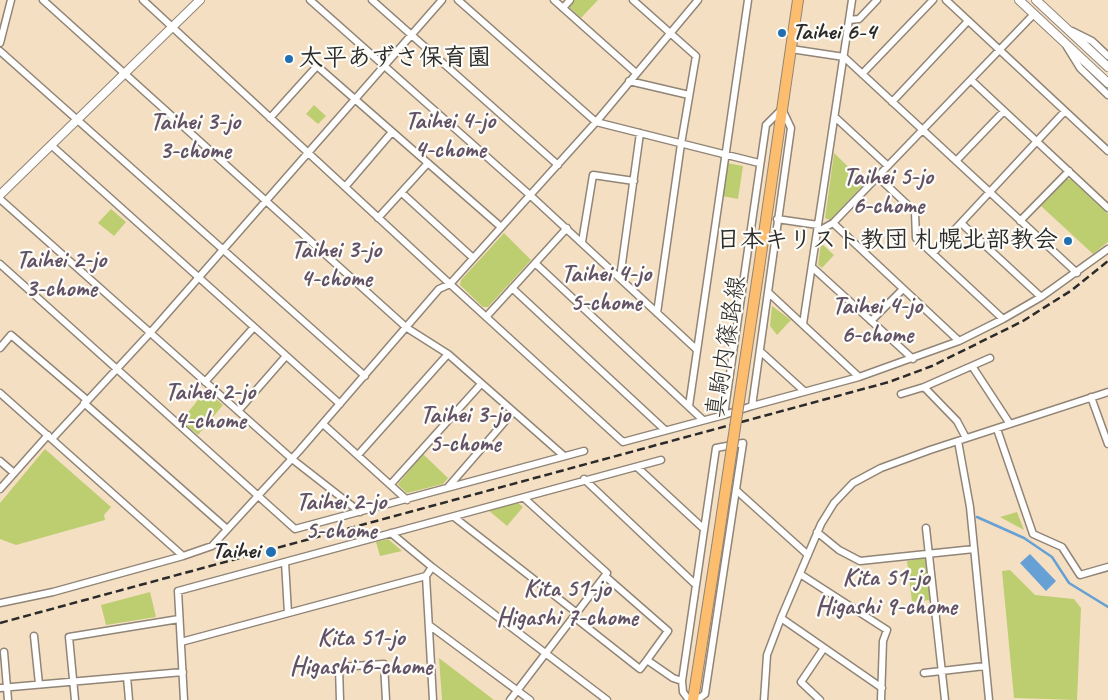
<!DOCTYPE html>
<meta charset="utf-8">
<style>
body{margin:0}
canvas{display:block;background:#f5dfc3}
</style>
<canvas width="1108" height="700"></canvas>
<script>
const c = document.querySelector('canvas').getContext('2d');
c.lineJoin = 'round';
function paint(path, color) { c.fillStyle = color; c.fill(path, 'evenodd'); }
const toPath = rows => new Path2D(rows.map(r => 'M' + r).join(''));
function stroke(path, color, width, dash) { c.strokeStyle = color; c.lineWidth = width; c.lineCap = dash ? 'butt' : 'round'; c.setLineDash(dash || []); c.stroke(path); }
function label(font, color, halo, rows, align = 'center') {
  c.font = font + ' Caveat,"Klee One",sans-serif'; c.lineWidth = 4.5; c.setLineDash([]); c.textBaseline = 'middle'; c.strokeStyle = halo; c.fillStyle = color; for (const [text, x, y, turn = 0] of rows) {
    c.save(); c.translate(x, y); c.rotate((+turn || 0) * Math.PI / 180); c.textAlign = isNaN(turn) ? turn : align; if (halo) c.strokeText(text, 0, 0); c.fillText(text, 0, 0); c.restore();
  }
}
paint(toPath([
 [574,0,598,0,581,18,568,6],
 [314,105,326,116,318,124,306,114],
 [834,153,865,183,830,220,825,218],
 [727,163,743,166,738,199,722,196],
 [1067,179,1071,179,1108,214,1108,242,1093,254,1041,206],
 [111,209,126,222,114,236,98,223],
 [504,233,531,260,488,307,483,307,460,285,461,280],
 [821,243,834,255,822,268,818,265],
 [772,306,791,320,777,335,770,326],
 [206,390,223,405,198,435,181,421],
 [45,449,111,507,104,515,105,520,16,545,0,539,0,503],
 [423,454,448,478,443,484,407,493,398,485,399,483],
 [517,502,523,507,507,526,487,509],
 [1017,512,1024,530,1000,517],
 [388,539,402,551,380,556,376,542],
 [924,558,926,560,930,600,912,602,907,561],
 [1010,570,1035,595,1074,599,1081,608,1077,700,1014,698,1002,571],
 [150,592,156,617,106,625,101,605],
 [439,658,494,700,442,700]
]), '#bdce70');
paint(toPath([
 [1030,554,1056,581,1046,591,1020,563]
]), '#66a0d5');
stroke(toPath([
 [977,517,1024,538,1052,557,1069,583,1108,607]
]), '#66a0d5', 2.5);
const minor = toPath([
 [43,0,407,328,448,354,564,456],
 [143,0,450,284,596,122,698,0],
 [310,0,531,196,696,349],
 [372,0,558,165],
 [458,0,596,122,759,163],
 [554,0,636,73],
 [633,0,696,56,681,144,657,313],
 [946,0,1108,151],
 [563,8,570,0],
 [849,20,859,19,877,0],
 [1072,31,1092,41,1108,56],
 [0,43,11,0],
 [1067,47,1080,68,1108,95],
 [791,49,844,57,1077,273],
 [0,51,365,376],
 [862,74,933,0],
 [971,80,1108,208],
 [629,81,689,95],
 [892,102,968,21],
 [835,117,888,166],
 [270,118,317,66,501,227],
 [51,145,340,404],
 [956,161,1004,111],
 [878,177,915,212,916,238,1003,319],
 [345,187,392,132],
 [402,193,472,257],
 [0,199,292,459,360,512],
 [378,218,428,163],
 [777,219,818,225],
 [1020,221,1069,171],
 [833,223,959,341],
 [961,223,1041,297],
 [817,232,833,223,1034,14],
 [582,242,593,175,634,181],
 [933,253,1065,111],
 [535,263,703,420],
 [0,264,295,529,584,451],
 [812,267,913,359],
 [620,278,640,133],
 [512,288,665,430],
 [769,293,859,377],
 [486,317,567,228],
 [871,321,903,289],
 [803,324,852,0],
 [0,348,11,335,87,400],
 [760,351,804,391],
 [972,366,1010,424],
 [205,382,254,327],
 [924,387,957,421,966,438],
 [0,393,183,556,212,546,299,451,439,289,450,284,623,442,724,415,752,406,791,128,782,109,766,125,724,415],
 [901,394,924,387,990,358],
 [1091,397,1108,444],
 [84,403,227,529],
 [689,406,748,0],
 [752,406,859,377,959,341,1003,319,1041,297,1108,249],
 [238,411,286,356],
 [323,424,407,500],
 [997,429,1033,534,1062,547,1080,575,1108,567],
 [52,439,150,333,442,0],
 [958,441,970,507,989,700],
 [358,455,448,354],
 [0,461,14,473],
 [637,467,704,529],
 [584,479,696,585],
 [391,484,481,384],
 [449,486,513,412],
 [0,489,48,435],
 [736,490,808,555],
 [454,517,577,613],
 [926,528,945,700],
 [817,532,839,550,860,561,974,549],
 [391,533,432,567,607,700],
 [285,562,288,613],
 [432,567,426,576,433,700],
 [800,574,887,630,883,641,881,700],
 [0,603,53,592,183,556],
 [574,617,640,669,647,660,668,631,605,576],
 [781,618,882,688],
 [429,625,530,700],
 [34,636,39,684],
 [181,642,426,576],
 [4,652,8,700],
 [647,660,673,678,682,681],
 [924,673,985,666],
 [127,677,129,700],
 [0,688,183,672],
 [75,700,69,637,179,619],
 [184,700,178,591,661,460],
 [340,700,339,667,384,664,386,700],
 [510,700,607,573,524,498],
 [689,700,683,692,682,681,716,448,743,443,708,674,705,694,697,700],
 [764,700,767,655,781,618,821,524,834,503,853,483,881,468,930,450,1108,392],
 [820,700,801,682,824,648]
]);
const tertiary = toPath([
 [1019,0,1108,83],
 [1036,0,1108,67],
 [0,195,200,0]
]);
const primary = toPath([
 [759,268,798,0],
 [693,700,717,547]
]);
stroke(minor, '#908577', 9);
stroke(tertiary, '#908577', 10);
stroke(primary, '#908577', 12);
stroke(minor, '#fff', 6);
stroke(tertiary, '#fff', 8);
stroke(primary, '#fcbd6f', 10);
stroke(toPath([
 [0,623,889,382,932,366,1023,321,1072,290,1108,261]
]), '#2b2b2b', 2.5, [8, 4]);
const primaryBridge = toPath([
 [717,547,759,268]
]);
stroke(primaryBridge, '#908577', 12, []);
stroke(primaryBridge, '#fcbd6f', 10);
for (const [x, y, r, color] of [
 [782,33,5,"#1f6fb2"],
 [289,59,5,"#1f6fb2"],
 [1068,241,5,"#1f6fb2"],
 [271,552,6,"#1f6fb2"]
]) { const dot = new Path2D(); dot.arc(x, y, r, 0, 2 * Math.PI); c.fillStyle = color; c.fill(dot); stroke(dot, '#fdfcf7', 2); }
label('bold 24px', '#2b2b2b', '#fdfcf7', [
 ["Taihei 6-4",792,33],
 ["太平あずさ保育園",299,59],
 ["日本キリスト教団 札幌北部教会",1058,241,"right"],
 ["Taihei",260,552,"right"]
], 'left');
label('24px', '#2b2b2b', '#fdfcf7', [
 ["真駒内篠路線",727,347,-81]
]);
label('bold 25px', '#635367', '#fdfcf7', [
 ["Taihei 4-jo",450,121],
 ["4-chome",450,150],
 ["Taihei 3-jo",195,122],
 ["3-chome",195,151],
 ["Taihei 5-jo",888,177],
 ["6-chome",888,206],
 ["Taihei 3-jo",336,250],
 ["4-chome",336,279],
 ["Taihei 2-jo",61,260],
 ["3-chome",61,289],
 ["Taihei 4-jo",606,274],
 ["5-chome",606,303],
 ["Taihei 4-jo",877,306],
 ["6-chome",877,335],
 ["Taihei 2-jo",210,392],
 ["4-chome",210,421],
 ["Taihei 3-jo",465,415],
 ["5-chome",465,444],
 ["Taihei 2-jo",341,502],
 ["5-chome",341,531],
 ["Kita 51-jo",886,578],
 ["Higashi 9-chome",886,607],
 ["Kita 51-jo",567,589],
 ["Higashi 7-chome",567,618],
 ["Kita 51-jo",361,638],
 ["Higashi 6-chome",361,667]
]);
</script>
